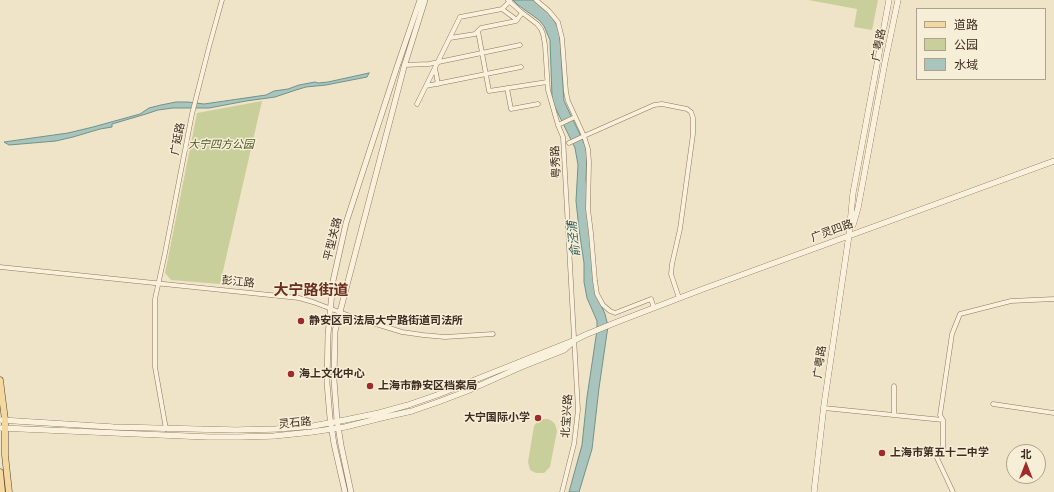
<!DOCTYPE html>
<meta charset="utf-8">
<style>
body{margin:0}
#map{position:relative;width:1054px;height:492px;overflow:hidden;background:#f0e4c8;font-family:Literata,"Noto Sans SC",serif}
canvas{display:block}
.legend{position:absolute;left:916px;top:8px;width:130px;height:72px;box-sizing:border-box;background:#f7eed8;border:1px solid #ada18e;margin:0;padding:5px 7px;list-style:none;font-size:12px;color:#3d2e20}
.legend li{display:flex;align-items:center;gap:8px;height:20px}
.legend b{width:20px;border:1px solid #ada18e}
.north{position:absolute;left:1006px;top:444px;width:40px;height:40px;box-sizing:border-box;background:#f7eed8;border:1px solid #ada18e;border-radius:50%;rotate:0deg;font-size:11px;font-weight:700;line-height:16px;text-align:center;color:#3d2e20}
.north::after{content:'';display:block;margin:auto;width:14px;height:18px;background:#9e2a2b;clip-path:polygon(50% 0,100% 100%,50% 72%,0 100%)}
</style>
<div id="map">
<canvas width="1054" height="492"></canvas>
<ul class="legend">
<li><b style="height:5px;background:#f3d9a0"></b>道路</li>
<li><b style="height:11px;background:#c9cf9b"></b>公园</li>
<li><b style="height:11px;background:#a9c4bc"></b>水域</li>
</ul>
<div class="north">北</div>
</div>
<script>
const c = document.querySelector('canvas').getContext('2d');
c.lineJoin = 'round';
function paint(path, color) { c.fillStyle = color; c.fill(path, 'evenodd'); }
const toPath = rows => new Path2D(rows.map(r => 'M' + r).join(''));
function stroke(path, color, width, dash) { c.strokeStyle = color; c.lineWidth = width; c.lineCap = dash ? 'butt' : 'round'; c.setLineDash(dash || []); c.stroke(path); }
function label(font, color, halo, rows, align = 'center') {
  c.font = font + ' Literata,"Noto Sans SC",serif'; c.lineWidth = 3; c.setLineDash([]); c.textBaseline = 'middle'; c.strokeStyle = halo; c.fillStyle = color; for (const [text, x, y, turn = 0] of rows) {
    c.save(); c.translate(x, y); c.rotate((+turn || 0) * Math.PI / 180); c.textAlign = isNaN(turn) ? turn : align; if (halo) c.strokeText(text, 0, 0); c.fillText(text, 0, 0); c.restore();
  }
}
paint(toPath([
 [808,0,878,0,872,30,854,27,857,9],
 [262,101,220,284,171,280,165,273,197,113],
 [543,419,548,419,552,421,555,424,557,431,550,467,544,473,536,473,530,470,528,462,534,426,539,420]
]), '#c9cf9b');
const water = toPath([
 [513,0,533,0,548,12,555,22,559,30,560,39,564,101,585,145,587,153,586,179,589,222,598,298,605,314,608,326,599,388,592,449,579,492,569,492,582,445,587,397,597,330,597,321,587,298,584,282,584,263,581,243,579,229,576,201,578,165,575,148,554,105,552,97,550,40,544,26,539,20,518,5,513,0],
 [369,73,367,77,326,85,306,87,296,90,275,97,246,101,209,108,173,108,158,110,146,114,112,124,112,127,100,129,73,137,56,141,9,145,4,142,68,133,93,127,140,114,149,108,161,105,176,102,188,102,204,104,266,95,274,91,288,89,299,85,315,82,318,83,328,82,369,73]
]);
paint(water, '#a9c4bc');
stroke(water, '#6f938a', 1);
const minor = toPath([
 [508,0,520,11,537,24,541,29,543,34,545,45,548,90,558,125,563,137,578,410,574,444,562,492],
 [536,0,549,11,558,22,562,38,566,92,568,101,584,136,654,105,662,104,687,109,691,112,693,118,693,134,680,229,672,264,671,274,679,298],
 [502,9,517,20],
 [478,31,489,91,547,82],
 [450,38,475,34,481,28,516,21,522,13],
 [404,65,429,64,520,45],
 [435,68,438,84],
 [426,86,521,67],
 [507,88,511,109,538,104],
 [417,104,460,17,502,9,510,1],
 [558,125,575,117],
 [569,143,584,136,588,149,589,162,588,209,591,233,595,281,597,294,603,305,610,311,615,313,651,299,654,308],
 [0,267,299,298,313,302,350,316,402,332,423,335,445,337,493,334],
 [894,386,894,415],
 [993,404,1054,413],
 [824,408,943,420],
 [166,429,155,367,155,299,165,253,192,114,209,47,222,0],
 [953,492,937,458,943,449,943,420,940,415,952,334,960,314,1011,301,1054,299]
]);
const tertiary = toPath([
 [345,492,334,444,330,418,327,383,328,335,333,281,346,223,397,67,420,0],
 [351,492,341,445,337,420,334,380,335,331,404,67,425,0]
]);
const secondary = toPath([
 [853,225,858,208,885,62,898,0],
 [0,420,113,427,236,430,276,429,313,426,345,420,379,413,408,405,437,395,575,340,585,335,617,322,703,289,1054,161],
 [0,428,208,437,240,437,274,436,312,432,345,427,381,418,412,411,438,402,467,391,521,367,564,350,572,343],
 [814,492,824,405,849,235,853,193,889,0]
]);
const primary = toPath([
 [0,380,5,420,5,455,9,492],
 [0,472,2,492]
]);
stroke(minor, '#8d765c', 5);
stroke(tertiary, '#8d765c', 6);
stroke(secondary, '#6f573f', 6);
stroke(primary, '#5b4430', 7);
stroke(minor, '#faf1dc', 4);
stroke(tertiary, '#faf1dc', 5);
stroke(secondary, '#faf1dc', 5.5);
stroke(primary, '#f3d9a0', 6);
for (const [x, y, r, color] of [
 [301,321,4,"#9e2a2b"],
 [291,374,4,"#9e2a2b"],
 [370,386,4,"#9e2a2b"],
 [538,418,4,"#9e2a2b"],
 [882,453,4,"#9e2a2b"]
]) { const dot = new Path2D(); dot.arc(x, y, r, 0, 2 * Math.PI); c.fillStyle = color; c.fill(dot); stroke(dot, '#f7eed8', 1.5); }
label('11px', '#3d2e20', '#f7eed8', [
 ["广粤路",879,45,-79],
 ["广延路",178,139,-79],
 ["粤秀路",556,162,-93],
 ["广灵四路",832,231,-20],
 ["平型关路",333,239,-76],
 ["彭江路",238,282,6],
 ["广粤路",820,362,-82],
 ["北宝兴路",567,416,-86],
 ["灵石路",295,423,-6]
]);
label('italic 11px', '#4d5a26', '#f7eed8', [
 ["大宁四方公园",221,145]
]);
label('bold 11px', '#3d2e20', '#f7eed8', [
 ["静安区司法局大宁路街道司法所",309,321],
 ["海上文化中心",299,374],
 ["上海市静安区档案局",378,386],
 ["大宁国际小学",530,418,"right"],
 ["上海市第五十二中学",890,453]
], 'left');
label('italic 12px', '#2f5d5a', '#f7eed8', [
 ["俞泾浦",574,239,-96]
]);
label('bold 15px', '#6b2e1e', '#f7eed8', [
 ["大宁路街道",311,291]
]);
</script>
